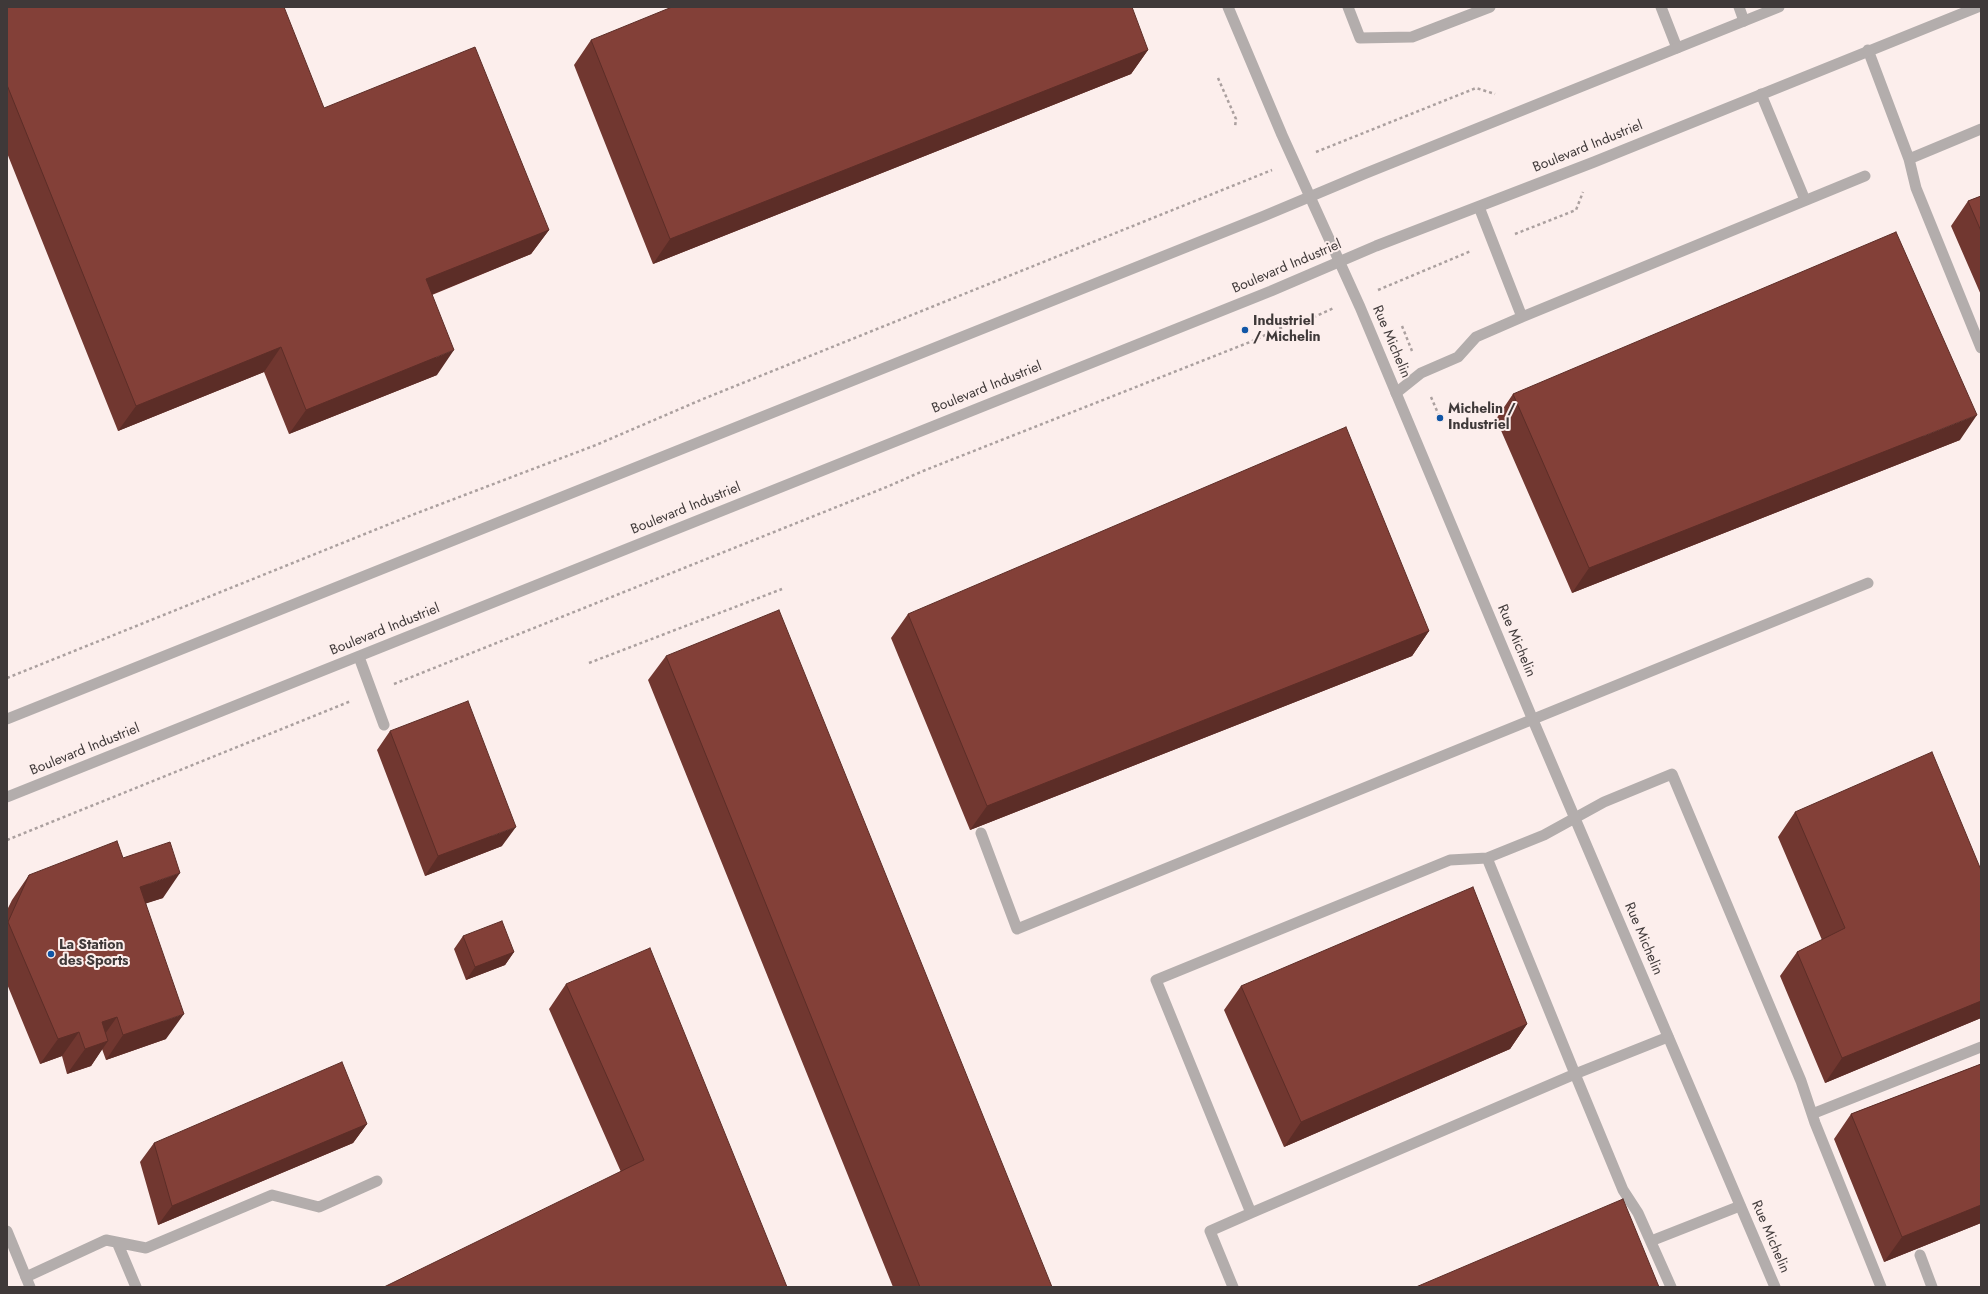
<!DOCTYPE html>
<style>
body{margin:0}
#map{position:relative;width:1988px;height:1294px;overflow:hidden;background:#fceeec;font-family:Jost,sans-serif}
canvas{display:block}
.frame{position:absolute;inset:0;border:8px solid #3f3939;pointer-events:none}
</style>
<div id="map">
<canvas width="1988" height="1294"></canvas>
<div class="frame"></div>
</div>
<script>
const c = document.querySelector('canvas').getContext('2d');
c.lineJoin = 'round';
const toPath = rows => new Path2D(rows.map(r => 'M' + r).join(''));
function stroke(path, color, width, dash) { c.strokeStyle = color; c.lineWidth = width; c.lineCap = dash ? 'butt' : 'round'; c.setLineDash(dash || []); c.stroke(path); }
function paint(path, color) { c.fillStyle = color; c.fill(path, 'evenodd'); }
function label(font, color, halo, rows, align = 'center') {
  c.font = font + ' Jost,sans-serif'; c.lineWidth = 4; c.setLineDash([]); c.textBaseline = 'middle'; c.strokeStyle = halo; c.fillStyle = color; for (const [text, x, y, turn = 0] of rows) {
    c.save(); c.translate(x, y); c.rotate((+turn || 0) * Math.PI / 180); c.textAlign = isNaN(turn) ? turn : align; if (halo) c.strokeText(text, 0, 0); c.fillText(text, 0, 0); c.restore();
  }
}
stroke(toPath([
 [1218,78,1236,119,1235,127],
 [1316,152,1476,88,1495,94],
 [1515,234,1576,210,1583,192],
 [1378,290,1471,251],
 [1402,326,1412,351],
 [1431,397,1440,418],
 [589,663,782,589],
 [7,678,412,515,596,445,703,399,1272,170],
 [394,684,889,486,923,471,1250,342,1287,325,1305,321,1334,308],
 [7,840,351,701]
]), '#aba09f', 2.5, [3, 3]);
stroke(toPath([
 [1348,7,1360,38,1412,37,1490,7],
 [1661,7,1677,48],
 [1739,7,1744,21],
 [1868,50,1909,159,1981,129],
 [1761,94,1805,200],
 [1909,159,1916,188,1981,348],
 [1522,317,1865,176],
 [1396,393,1421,373,1458,357,1476,337,1522,317,1479,207],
 [359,657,384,725],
 [981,833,1017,929,1868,583],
 [1487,858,1544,835,1604,802,1672,774,1801,1081,1815,1123,1881,1287],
 [1668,1037,1575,1074,1251,1213,1156,980,1450,860,1487,858,1575,1074,1623,1190,1638,1213,1671,1287],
 [1812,1114,1981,1047],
 [1651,1241,1740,1206],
 [117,1242,136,1287],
 [1920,1255,1932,1287],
 [26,1277,106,1240,146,1248,272,1195,319,1207,377,1181],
 [1233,1287,1210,1231,1251,1213]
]), '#b3adac', 11);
stroke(toPath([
 [1228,7,1282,135,1360,307,1533,720,1775,1287]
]), '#b3adac', 11);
stroke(toPath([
 [7,719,1264,216,1364,174,1779,7],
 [7,797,1271,291,1376,246,1594,162,1978,7],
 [7,1231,30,1287]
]), '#b3adac', 11);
paint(toPath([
 [7,7,324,108,549,230,531,254,432,295,437,375,289,434,264,372,118,431,7,153],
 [591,40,1148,50,1131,74,653,264,574,65],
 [1981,196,1981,295,1951,226,1968,201],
 [1513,394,1960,440,1572,593,1496,419],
 [908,614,1429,631,1412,656,970,830,891,638],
 [666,656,1052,1287,893,1287,648,680],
 [390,731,502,846,425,876,377,750],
 [1795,812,1981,870,1981,1018,1825,1083,1780,976,1797,952,1822,940,1778,837],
 [123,858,163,898,146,903,166,1039,106,1060,102,1049,91,1066,67,1074,62,1056,40,1064,7,984,7,910,12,900,29,875],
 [463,936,514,952,505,965,466,980,454,949],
 [566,984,787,1287,621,1172,549,1009],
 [1241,986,1527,1024,1510,1049,1284,1147,1224,1010],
 [1981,1064,1981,1223,1884,1262,1834,1139,1851,1114],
 [367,1124,353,1143,158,1225,140,1162,154,1143]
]), '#713730');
paint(toPath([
 [1148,50,1131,74,653,264,670,239],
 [549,230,531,254,408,304,426,279],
 [281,347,264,372,118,431,136,406],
 [454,350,437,375,289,434,306,410],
 [1977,415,1960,440,1572,593,1589,568],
 [1429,631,1412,656,970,830,987,806],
 [516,827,502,846,425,876,438,856],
 [180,873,163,898,123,911,140,887],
 [514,952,505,965,466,980,475,967],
 [1981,1001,1981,1018,1825,1083,1842,1058],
 [184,1014,166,1039,106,1060,123,1035],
 [117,1017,100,1041,102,1022],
 [1527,1024,1510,1049,1284,1147,1301,1122],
 [79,1032,62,1056,40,1064,58,1039],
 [108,1041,91,1066,67,1074,85,1049],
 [367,1124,353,1143,158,1225,172,1206],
 [1981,1205,1981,1223,1884,1262,1902,1237]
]), '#5c2d27');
const building = toPath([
 [7,7,284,7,324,108,475,47,549,230,426,279,454,350,306,410,281,347,136,406,7,85,7,7],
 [672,7,1132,7,1148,50,670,239,591,40,672,7],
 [1981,196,1981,231,1968,201,1981,196],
 [1896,232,1977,415,1589,568,1513,394,1896,232],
 [1346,427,1429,631,987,806,908,614,1346,427],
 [779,610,1052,1287,920,1287,666,656,779,610],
 [468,701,516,827,438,856,390,731,468,701],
 [1932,752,1981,870,1981,1001,1842,1058,1797,952,1845,928,1795,812,1932,752],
 [117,841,123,858,170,842,180,873,140,887,184,1014,123,1035,117,1017,102,1022,108,1041,85,1049,79,1032,58,1039,8,922,29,875,117,841],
 [1473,887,1527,1024,1301,1122,1241,986,1473,887],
 [502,921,514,952,475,967,463,936,502,921],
 [650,948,787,1287,384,1287,644,1160,566,984,650,948],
 [342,1062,367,1124,172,1206,154,1143,342,1062],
 [1981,1064,1981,1205,1902,1237,1851,1114,1981,1064],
 [1623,1199,1659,1287,1416,1287,1623,1199]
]);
paint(building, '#834038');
stroke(building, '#5c2d27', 1);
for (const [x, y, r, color] of [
 [1245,330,4,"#1156a6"],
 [1440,418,4,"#1156a6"],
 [51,954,4,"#1156a6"]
]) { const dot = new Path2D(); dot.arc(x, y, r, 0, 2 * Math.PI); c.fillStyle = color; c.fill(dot); stroke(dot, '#fceeec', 1.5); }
label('14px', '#3f3939', '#fceeec', [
 ["Boulevard Industriel",1588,147,-22],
 ["Boulevard Industriel",1287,267,-23],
 ["Rue Michelin",1391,342,67],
 ["Boulevard Industriel",987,388,-22],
 ["Boulevard Industriel",686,509,-22],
 ["Boulevard Industriel",385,630,-22],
 ["Rue Michelin",1516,641,67],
 ["Boulevard Industriel",85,750,-22],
 ["Rue Michelin",1643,939,67],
 ["Rue Michelin",1770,1237,67]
]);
label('bold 14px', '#3f3939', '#fceeec', [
 ["Industriel",1253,322],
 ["/ Michelin",1253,338],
 ["Michelin /",1448,410],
 ["Industriel",1448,426],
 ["La Station",59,946],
 ["des Sports",59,962]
], 'left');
</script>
